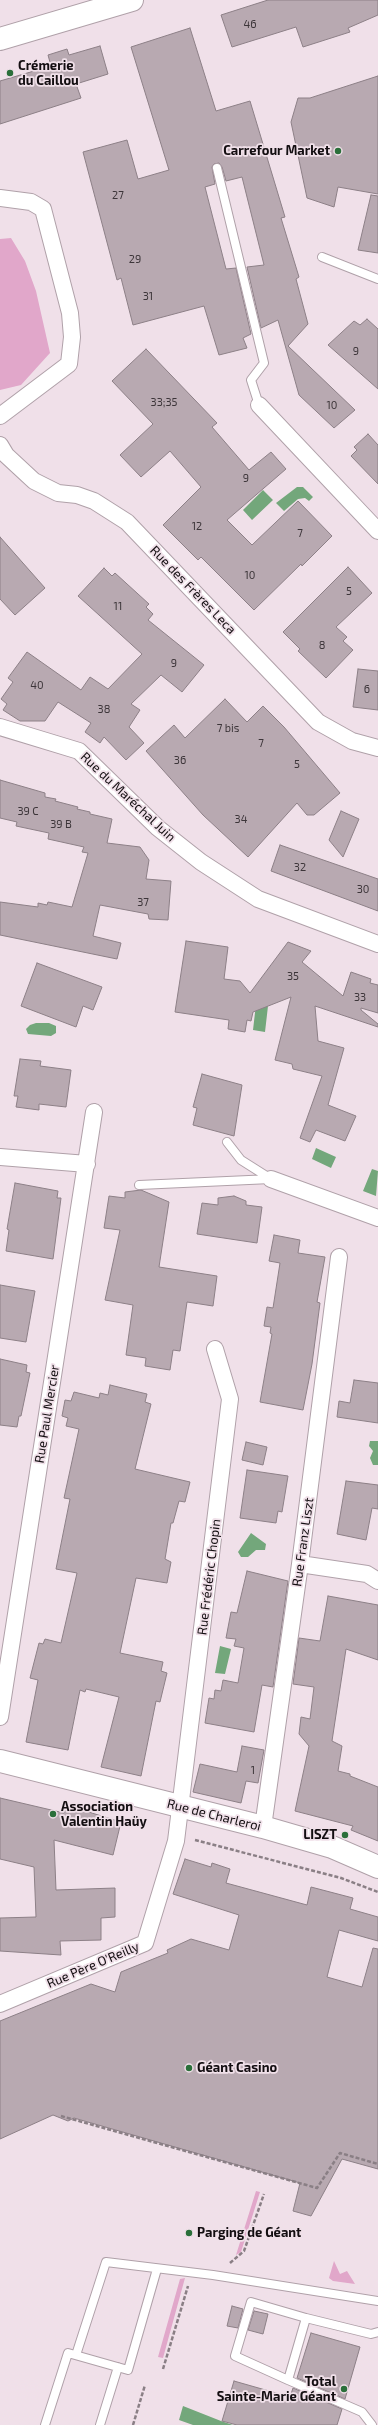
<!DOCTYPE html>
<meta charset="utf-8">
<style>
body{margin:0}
canvas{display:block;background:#f0e0e9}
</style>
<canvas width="378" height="2425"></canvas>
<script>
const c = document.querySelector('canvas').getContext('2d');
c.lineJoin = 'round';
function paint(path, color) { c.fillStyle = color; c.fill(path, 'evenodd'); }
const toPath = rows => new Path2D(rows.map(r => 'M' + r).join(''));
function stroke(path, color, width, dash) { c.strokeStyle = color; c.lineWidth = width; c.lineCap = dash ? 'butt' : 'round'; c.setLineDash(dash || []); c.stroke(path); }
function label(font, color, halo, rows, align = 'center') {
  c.font = font + ' "Exo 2",sans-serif'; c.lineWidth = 3.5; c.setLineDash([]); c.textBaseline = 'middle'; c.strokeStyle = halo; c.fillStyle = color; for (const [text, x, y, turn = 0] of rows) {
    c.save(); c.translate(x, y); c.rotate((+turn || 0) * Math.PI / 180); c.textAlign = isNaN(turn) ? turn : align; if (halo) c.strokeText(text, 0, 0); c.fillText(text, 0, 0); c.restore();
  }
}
paint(toPath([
 [11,238,25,261,36,291,50,353,21,385,0,390,0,239],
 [256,2191,260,2192,241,2252,236,2255],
 [334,2261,340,2274,347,2271,355,2284,333,2281,329,2278],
 [185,2278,163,2358,158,2357,180,2279]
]), '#e1a7ca');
paint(toPath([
 [297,487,303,487,313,497,309,501,305,498,298,499,284,511,276,503],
 [263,490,273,500,252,520,243,510],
 [256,1004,268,1006,265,1032,253,1030],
 [36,1023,49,1023,56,1026,56,1033,51,1036,28,1034,26,1029,30,1025],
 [316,1148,336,1157,331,1168,312,1159],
 [372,1169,378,1171,376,1196,363,1191],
 [370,1441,378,1441,378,1465,373,1465,370,1458,373,1451,369,1446],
 [251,1533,266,1544,265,1550,256,1550,248,1557,241,1557,238,1552],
 [220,1646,231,1649,225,1674,215,1673],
 [183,2406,221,2421,233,2425,193,2425,179,2420]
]), '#73a77b');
const building = toPath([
 [268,0,378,0,378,15,348,28,350,32,303,47,296,27,232,47,221,15,268,0],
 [190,28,216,111,250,101,285,217,281,218,299,277,296,279,308,324,288,346,355,410,334,428,299,395,278,320,261,328,247,267,264,265,242,177,226,181,222,167,219,163,214,164,212,167,215,184,205,187,226,269,236,268,251,334,243,338,247,348,219,355,204,306,133,325,121,278,117,280,83,152,127,140,138,179,169,170,131,47,190,28],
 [100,46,108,74,76,84,81,98,0,124,0,81,51,66,48,55,67,49,69,55,100,46],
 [378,76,378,194,338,187,334,207,307,198,291,122,298,98,310,98,378,76],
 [371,195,378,196,378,253,358,250,371,195],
 [367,319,378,329,378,389,328,345,354,321,360,325,367,319],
 [146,349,217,423,212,427,249,470,271,452,286,469,227,520,252,545,298,501,332,536,302,566,301,564,254,610,201,557,198,560,163,525,201,487,170,451,141,477,120,455,153,424,112,381,146,349],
 [368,434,378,445,378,484,351,456,357,450,354,447,368,434],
 [0,537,45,588,15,615,0,599,0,537],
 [348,567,372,593,336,627,347,637,343,641,353,650,326,678,298,651,300,649,283,632,348,567],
 [104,568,112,576,115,573,149,604,146,607,153,614,148,620,204,665,182,692,161,675,131,704,140,710,129,727,144,743,126,760,104,737,100,743,85,732,91,723,58,702,45,721,20,721,3,710,7,704,1,699,13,682,8,678,27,652,81,690,90,677,108,689,142,654,78,596,104,568],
 [358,669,378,671,378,710,353,707,358,669],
 [225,699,247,722,263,706,284,727,340,793,314,815,307,815,297,803,248,857,203,815,146,751,174,725,185,738,225,699],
 [0,780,45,793,45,797,56,799,55,801,78,807,77,809,90,812,90,814,112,819,107,843,140,847,149,860,146,879,171,881,168,920,149,919,148,914,100,905,93,936,121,943,117,959,0,935,0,902,38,907,38,903,47,905,48,902,72,907,88,853,82,852,84,847,48,839,49,833,16,826,17,822,0,818,0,780],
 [341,811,359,819,343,857,329,840,341,811],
 [280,845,378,879,378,911,271,871,280,845],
 [186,941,228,947,224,979,240,981,250,993,288,942,311,951,302,962,343,996,351,972,371,979,370,983,378,985,378,1013,361,1008,361,1010,378,1024,378,1027,315,1006,318,1041,344,1048,328,1105,356,1116,345,1141,316,1130,310,1142,300,1138,322,1076,293,1069,292,1064,275,1060,291,997,253,1012,251,1021,247,1020,245,1032,228,1029,229,1020,175,1012,186,941],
 [37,963,102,987,93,1010,83,1006,76,1027,21,1006,37,963],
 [20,1059,41,1061,40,1066,71,1070,66,1107,39,1104,39,1110,16,1107,18,1096,14,1096,20,1059],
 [202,1074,242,1085,234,1136,193,1125,197,1108,193,1107,202,1074],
 [15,1183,58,1191,57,1198,61,1198,53,1259,6,1251,9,1230,7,1229,15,1183],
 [141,1190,169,1202,159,1267,217,1276,213,1306,187,1302,180,1351,173,1350,170,1370,145,1366,146,1358,126,1355,133,1305,105,1300,120,1230,104,1228,109,1196,125,1198,125,1192,141,1190],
 [234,1196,246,1201,246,1205,262,1207,257,1243,197,1234,202,1203,218,1205,218,1198,234,1196],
 [274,1235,300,1240,298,1253,325,1257,317,1302,320,1303,312,1364,303,1410,260,1402,272,1334,270,1333,271,1327,264,1326,267,1307,273,1308,280,1263,269,1261,274,1235],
 [0,1285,35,1291,26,1342,0,1338,0,1285],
 [0,1359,27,1365,26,1372,30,1373,21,1416,19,1416,17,1427,0,1425,0,1359],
 [354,1380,378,1383,378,1423,337,1417,339,1401,350,1403,354,1380],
 [110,1385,147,1394,145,1402,151,1404,135,1469,190,1482,185,1502,179,1501,173,1523,171,1523,165,1559,171,1562,167,1583,136,1578,120,1653,163,1662,161,1671,167,1673,160,1702,156,1701,141,1776,101,1767,119,1697,86,1689,85,1692,80,1690,68,1750,26,1742,38,1680,30,1678,39,1643,43,1644,45,1639,61,1643,77,1573,56,1569,70,1499,64,1498,79,1429,66,1426,68,1418,62,1416,65,1400,71,1401,74,1392,99,1398,100,1393,108,1395,110,1385],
 [246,1442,267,1447,263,1465,242,1460,246,1442],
 [247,1470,288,1476,282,1512,278,1511,276,1523,240,1518,247,1470],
 [346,1481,378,1485,378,1509,372,1508,366,1540,337,1534,346,1481],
 [247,1571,288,1581,273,1687,262,1685,254,1732,205,1723,209,1698,214,1699,215,1690,221,1691,223,1680,238,1683,244,1648,234,1646,236,1639,226,1638,231,1612,237,1613,247,1571],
 [328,1596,378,1605,378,1660,346,1649,332,1741,342,1746,338,1771,350,1774,350,1776,378,1787,378,1841,351,1830,353,1826,295,1811,309,1746,299,1734,301,1717,310,1719,314,1687,293,1684,299,1638,320,1641,328,1596],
 [242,1746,264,1750,258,1783,246,1781,241,1803,193,1792,200,1764,237,1772,242,1746],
 [0,1798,64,1813,66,1805,121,1822,113,1855,54,1840,56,1890,115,1888,115,1917,101,1918,101,1940,60,1941,61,1955,0,1951,0,1918,36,1917,34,1867,0,1859,0,1798],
 [185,1859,211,1867,212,1863,230,1869,226,1883,307,1905,311,1887,353,1898,350,1909,378,1917,378,1941,339,1930,327,1977,362,1987,373,1948,378,1949,378,2169,342,2159,311,2216,293,2211,300,2183,74,2118,68,2121,53,2115,0,2139,0,2021,91,1984,115,1992,121,1972,168,1953,167,1950,191,1939,229,1950,239,1915,173,1894,185,1859],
 [232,2306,243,2309,238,2328,227,2326,232,2306],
 [254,2311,268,2314,263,2334,248,2330,254,2311],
 [311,2333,360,2347,345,2399,297,2378,311,2333],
 [234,2381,290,2397,293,2388,342,2409,337,2425,237,2425,222,2421,234,2381]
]);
paint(building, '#b8a9b1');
stroke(building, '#8d8087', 1);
const lane = toPath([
 [217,168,264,363,251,380,259,405],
 [322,257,378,279],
 [227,1142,241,1160,271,1179],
 [139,1185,271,1179],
 [76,2355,106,2262,213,2275,378,2301],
 [288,2380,235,2356,251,2302,306,2318],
 [45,2425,68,2353,128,2370,157,2269],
 [100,2425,118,2367],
 [372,2425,362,2412,288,2380,306,2318,371,2334,378,2332]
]);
const street = toPath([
 [0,198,31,202,43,209,70,313,72,337,69,364,0,416],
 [259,405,378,531],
 [0,445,6,455,34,481,58,493,77,495,94,501,127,522,318,722,352,741,378,748],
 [0,727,79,751,158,828,201,862,258,899,378,944],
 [0,1157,87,1164],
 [271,1179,378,1218],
 [300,1564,367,1574,378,1581],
 [0,1717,94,1112],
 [263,1827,300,1564,339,1257],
 [0,2004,145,1943,176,1841,230,1399,215,1349]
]);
const secondary = toPath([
 [0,39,132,0],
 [0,1761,263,1827,332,1847,378,1867]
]);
stroke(lane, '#b0a1a9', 10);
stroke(street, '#b0a1a9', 18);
stroke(secondary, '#b0a1a9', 24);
stroke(toPath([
 [195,1840,341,1878,378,1892],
 [61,2116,317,2188,340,2153,378,2164],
 [230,2263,244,2251,264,2194],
 [163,2369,188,2286],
 [133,2425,145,2385]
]), '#8a7f85', 2.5, [4, 2]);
stroke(lane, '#fff', 8);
stroke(street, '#fff', 16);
stroke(secondary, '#fff', 22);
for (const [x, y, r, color] of [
 [10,73,4,"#2a6f3a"],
 [338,151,4,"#2a6f3a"],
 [53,1814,4,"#2a6f3a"],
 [345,1835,4,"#2a6f3a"],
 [189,2068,4,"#2a6f3a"],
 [189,2233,4,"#2a6f3a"],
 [344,2389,4,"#2a6f3a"]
]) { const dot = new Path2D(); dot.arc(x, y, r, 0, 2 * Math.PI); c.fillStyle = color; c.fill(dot); stroke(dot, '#f0e0e9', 1.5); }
label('11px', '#3c3539', null, [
 ["46",250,24],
 ["27",118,195],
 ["29",135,259],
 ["31",148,296],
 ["9",356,351],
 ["33;35",164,402],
 ["10",332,405],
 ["9",246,478],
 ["12",197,526],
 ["7",300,533],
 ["10",250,575],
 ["5",349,591],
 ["11",118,606],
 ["8",322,645],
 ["9",174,663],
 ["40",37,685],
 ["6",367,689],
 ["38",104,709],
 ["7 bis",228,728],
 ["7",261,743],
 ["36",180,760],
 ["5",297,764],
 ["39 C",28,811],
 ["34",241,819],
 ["39 B",61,824],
 ["32",300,867],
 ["30",363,889],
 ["37",143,902],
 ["35",293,976],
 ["33",360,997],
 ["1",253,1770]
]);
label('bold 13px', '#130e11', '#f0e0e9', [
 ["Crémerie",18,66],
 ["du Caillou",18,81],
 ["Carrefour Market",330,151,"right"],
 ["Association",61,1807],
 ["Valentin Haüy",61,1822],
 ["LISZT",337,1835,"right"],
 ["Géant Casino",197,2068],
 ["Parging de Géant",197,2233],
 ["Total",336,2382,"right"],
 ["Sainte-Marie Géant",336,2397,"right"]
], 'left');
label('13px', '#130e11', '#f0e0e9', [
 ["Rue des Frères Leca",193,590,46],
 ["Rue du Maréchal Juin",128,797,43],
 ["Rue Paul Mercier",47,1414,-81],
 ["Rue Franz Liszt",303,1542,-82],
 ["Rue Frédéric Chopin",209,1577,-83],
 ["Rue de Charleroi",214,1815,14],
 ["Rue Père O'Reilly",93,1965,-23]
]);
</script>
